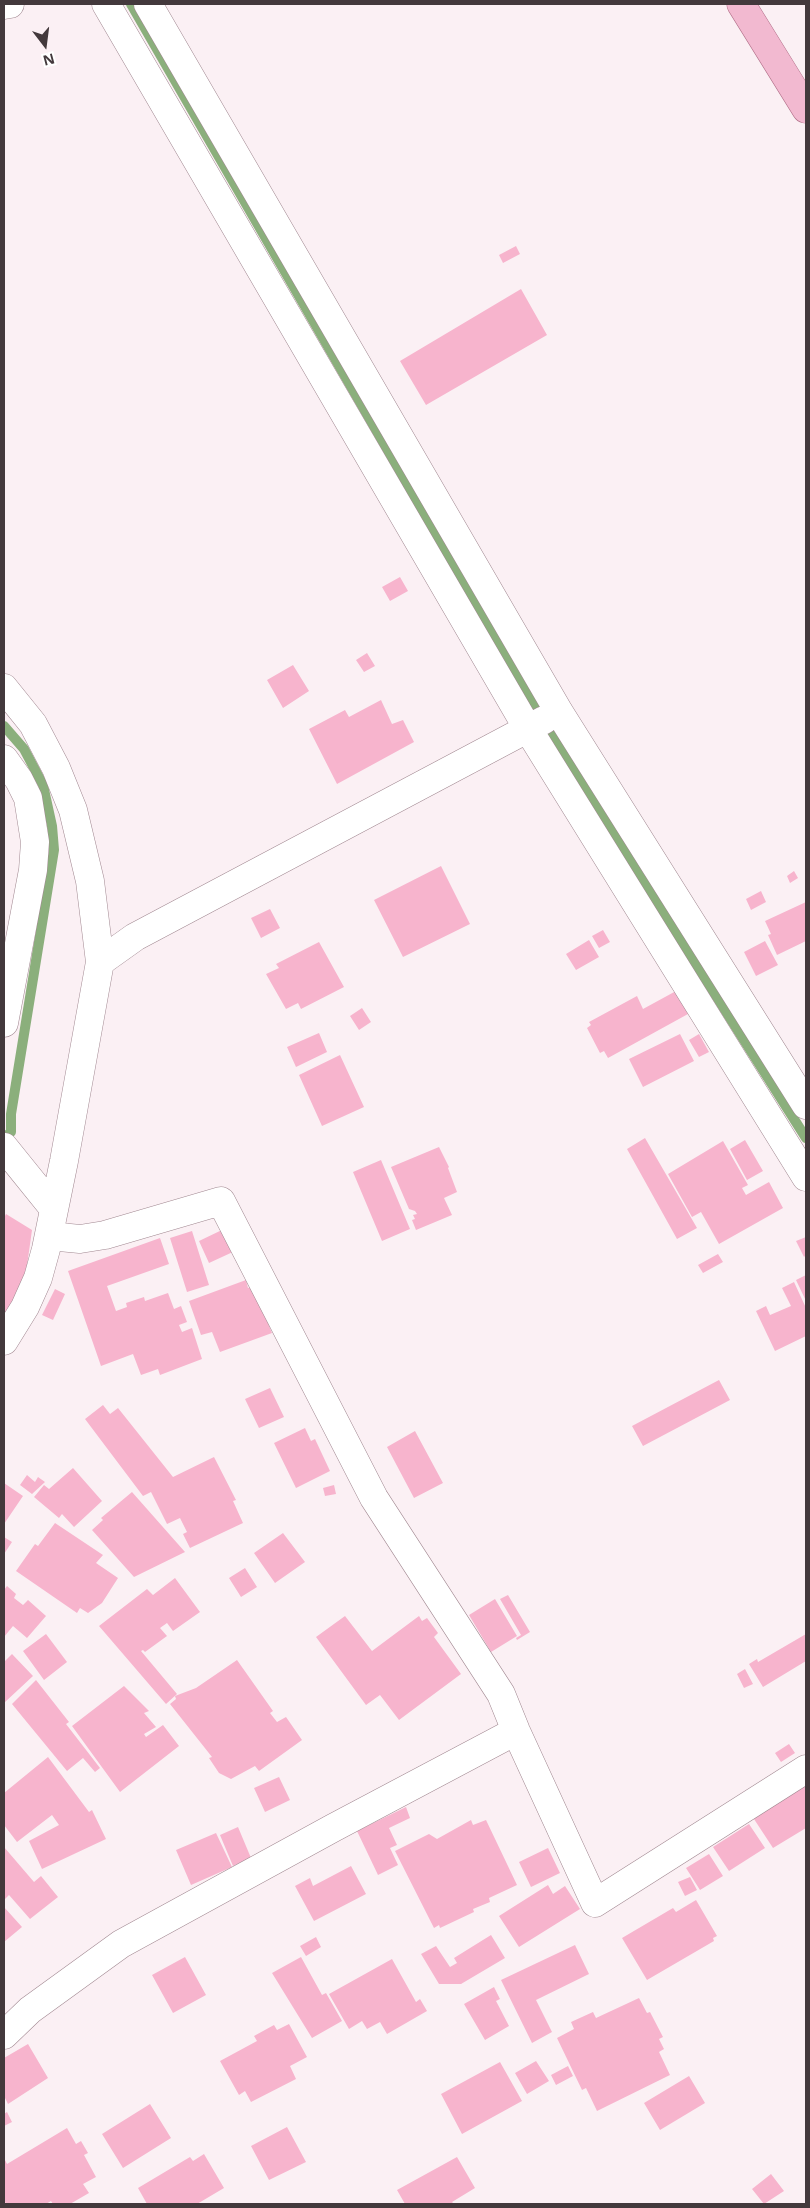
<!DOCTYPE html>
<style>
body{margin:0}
#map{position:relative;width:810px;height:2208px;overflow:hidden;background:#fbf0f4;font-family:"Open Sans",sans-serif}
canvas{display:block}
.frame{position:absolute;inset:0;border:5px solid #43393c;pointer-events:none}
.north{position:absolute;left:20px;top:20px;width:50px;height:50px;-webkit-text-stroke:4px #fff;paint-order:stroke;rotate:165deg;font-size:14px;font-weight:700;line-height:20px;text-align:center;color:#43393c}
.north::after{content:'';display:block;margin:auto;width:18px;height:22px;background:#43393c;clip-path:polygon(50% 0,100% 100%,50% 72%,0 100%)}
</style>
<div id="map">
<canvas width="810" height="2208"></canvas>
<div class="frame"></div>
<div class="north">N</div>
</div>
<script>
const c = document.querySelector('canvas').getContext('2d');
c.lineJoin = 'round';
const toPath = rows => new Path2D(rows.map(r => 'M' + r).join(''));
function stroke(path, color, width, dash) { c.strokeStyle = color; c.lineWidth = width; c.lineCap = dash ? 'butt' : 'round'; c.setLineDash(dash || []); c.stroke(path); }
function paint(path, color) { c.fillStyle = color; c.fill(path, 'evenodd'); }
stroke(toPath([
 [131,4,555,741,806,1138],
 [4,726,24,749,43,785,52,826,54,850,11,1114,11,1132,4,1138]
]), '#8baf7c', 10);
paint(toPath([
 [516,246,520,254,503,263,499,255],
 [521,289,547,335,426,405,400,361],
 [400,577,408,591,390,601,382,587],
 [367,653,375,666,364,672,356,660],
 [293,665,309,691,283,708,267,680],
 [381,700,392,724,403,720,414,742,337,784,309,729,345,710,349,717],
 [441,866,470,924,403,957,374,900],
 [794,871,798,878,790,883,787,876],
 [761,891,766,902,751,910,746,899],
 [806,902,806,941,777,955,768,935,771,934,765,921],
 [270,909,280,928,261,938,251,918],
 [603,930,610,942,599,948,592,936],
 [589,940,599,957,576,970,566,954],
 [765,941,778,965,756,976,744,952],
 [319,942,344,987,301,1009,298,1003,286,1009,266,974,279,968,276,964],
 [676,991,688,1014,608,1058,604,1051,600,1053,587,1028,591,1025,589,1022,637,996,643,1009],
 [362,1008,371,1022,359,1030,350,1016],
 [319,1033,327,1052,296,1067,287,1047],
 [680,1034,694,1061,643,1087,629,1059],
 [699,1034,709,1052,699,1057,689,1040],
 [340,1055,364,1107,322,1126,299,1075],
 [645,1138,697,1228,677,1239,627,1149],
 [745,1140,763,1171,747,1180,730,1149],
 [723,1141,748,1185,742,1188,746,1195,769,1182,783,1208,719,1244,701,1212,692,1217,668,1174],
 [439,1147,449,1167,448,1168,457,1192,444,1198,452,1215,416,1230,412,1220,415,1219,413,1215,417,1214,415,1211,409,1209,391,1167],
 [381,1160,410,1229,382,1241,353,1172],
 [6,1214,32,1230,25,1280,4,1317,4,1218],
 [224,1229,235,1251,209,1263,199,1241],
 [192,1231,209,1285,187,1292,170,1238],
 [806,1237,806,1255,804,1257,796,1241],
 [160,1238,169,1264,107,1286,116,1311,127,1307,126,1303,144,1297,145,1301,168,1293,174,1309,181,1306,187,1322,179,1325,182,1332,192,1328,202,1359,160,1375,158,1369,141,1375,133,1354,101,1366,68,1271],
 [718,1254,723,1262,703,1273,698,1265],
 [806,1275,806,1301,796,1280],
 [246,1280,248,1288,253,1286,272,1333,220,1352,212,1332,201,1335,189,1301],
 [794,1282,806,1308,806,1336,775,1351,756,1311,766,1306,770,1315,791,1306,782,1288],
 [55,1289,65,1294,53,1320,42,1315],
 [719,1380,730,1400,643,1446,632,1426],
 [270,1388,284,1417,259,1428,245,1399],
 [103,1405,110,1414,118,1408,173,1477,214,1457,236,1500,233,1501,243,1523,190,1548,183,1534,187,1532,180,1518,167,1524,151,1492,143,1496,85,1419],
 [305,1428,311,1441,315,1439,330,1471,296,1488,274,1443],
 [415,1431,443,1483,414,1498,387,1447],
 [73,1468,102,1501,74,1527,62,1514,59,1518,34,1497,44,1485,49,1489],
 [27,1475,35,1482,38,1477,45,1482,32,1494,20,1485],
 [4,1483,23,1496,4,1524],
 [334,1485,336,1494,325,1496,323,1488],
 [132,1492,185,1552,134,1577,92,1530,103,1520,101,1518],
 [55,1523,103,1555,96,1563,118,1578,102,1603,88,1613,80,1608,77,1613,16,1571,35,1544,38,1546],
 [283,1533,305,1562,275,1583,254,1553],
 [4,1537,12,1542,4,1554],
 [245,1568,257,1587,241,1597,229,1578],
 [175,1578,200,1612,173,1631,167,1623,160,1628,167,1636,145,1652,143,1650,141,1651,177,1694,166,1704,99,1626,147,1589,153,1595],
 [7,1586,16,1594,14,1598,23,1605,28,1600,46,1616,27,1638,13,1626,4,1637,4,1590],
 [508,1595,530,1632,517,1640,516,1638,521,1635,500,1599],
 [495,1599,517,1636,491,1652,469,1615],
 [345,1616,372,1651,419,1616,422,1621,427,1618,438,1633,434,1637,461,1674,399,1720,380,1695,366,1705,316,1637],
 [46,1634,67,1662,44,1680,23,1651],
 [806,1634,806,1661,763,1687,749,1664,757,1659,758,1662],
 [12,1654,33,1676,4,1703,4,1662],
 [237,1660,273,1711,270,1713,277,1722,286,1717,302,1740,259,1771,255,1766,231,1779,219,1773,209,1758,212,1757,170,1704,176,1699,175,1696,196,1688],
 [745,1669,753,1684,744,1688,737,1674],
 [36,1680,69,1722,66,1724,100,1768,95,1772,83,1758,67,1771,12,1704],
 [124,1686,149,1711,144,1713,156,1727,144,1734,146,1737,163,1725,179,1746,120,1792,72,1726],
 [789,1744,795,1753,781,1762,775,1753],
 [48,1757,89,1812,92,1810,106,1839,42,1869,29,1841,59,1825,52,1815,17,1842,4,1825,4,1793],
 [279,1777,290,1800,265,1812,254,1788],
 [806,1781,806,1828,773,1848,752,1816],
 [406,1807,410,1818,389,1828,397,1845,390,1848,398,1865,378,1875,357,1831],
 [471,1820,473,1825,486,1820,517,1885,489,1898,490,1902,473,1909,474,1912,440,1928,439,1925,434,1928,395,1851,429,1834,437,1839],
 [749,1824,765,1848,729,1871,713,1847],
 [238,1827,251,1858,233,1866,220,1835],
 [216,1833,232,1867,191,1885,176,1850],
 [4,1847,34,1882,41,1876,58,1897,30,1919,9,1895,4,1900],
 [548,1848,560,1873,531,1887,519,1862],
 [709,1854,723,1876,700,1890,686,1868],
 [351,1866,366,1894,314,1921,295,1886,310,1878,313,1886],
 [690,1877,697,1890,685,1896,678,1882],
 [548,1885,553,1894,565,1886,580,1909,519,1947,499,1916],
 [696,1900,717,1936,713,1938,714,1941,647,1980,622,1938,673,1908,676,1912],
 [4,1907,22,1927,4,1942],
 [491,1935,505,1958,461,1984,439,1984,421,1954,436,1946,450,1967,457,1963,454,1958],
 [316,1937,321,1947,306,1956,300,1946],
 [575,1945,589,1974,536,2000,552,2032,532,2043,501,1980],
 [185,1957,206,1995,173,2013,152,1975],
 [301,1957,322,1995,326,1993,342,2021,312,2038,272,1973],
 [392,1959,416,2002,420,1999,427,2011,387,2034,380,2022,367,2029,362,2021,349,2029,329,1994],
 [494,1987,500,1999,496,2001,509,2026,485,2040,464,2004],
 [639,1998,647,2013,650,2012,663,2037,659,2039,664,2049,659,2052,670,2075,597,2111,586,2088,582,2090,557,2038,574,2029,571,2022,593,2012,596,2018],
 [289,2024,307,2057,290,2066,296,2079,251,2102,245,2091,239,2095,220,2061,257,2041,254,2036,274,2025,277,2030],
 [28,2044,48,2078,8,2104,4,2096,4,2058],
 [536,2061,549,2081,527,2094,515,2073],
 [500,2062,522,2101,462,2134,441,2094],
 [568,2066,573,2076,556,2085,551,2075],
 [689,2076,705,2103,660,2130,644,2103],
 [150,2104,171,2138,123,2168,102,2134],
 [7,2112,12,2122,4,2126,4,2114],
 [287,2127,306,2162,269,2180,251,2146],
 [67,2128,76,2144,81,2141,88,2153,84,2155,96,2177,83,2184,89,2193,70,2204,53,2204,51,2201,46,2204,6,2204,4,2200,4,2158,7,2164],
 [204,2154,224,2188,197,2204,147,2204,138,2188,190,2157,193,2161],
 [457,2157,475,2188,452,2202,454,2204,405,2204,397,2190],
 [771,2174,784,2191,764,2204,752,2189]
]), '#f7b4cd');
const minor = toPath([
 [106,4,528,729,806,1177],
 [148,4,559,712,806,1105],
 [4,5,10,4],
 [4,688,33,724,56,768,73,810,90,881,100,962,64,1161,46,1249,38,1278,25,1307,4,1341],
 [4,759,19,780,28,798,35,842,33,870,4,1023],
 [100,962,135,937,544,720],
 [4,1147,54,1209],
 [49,1236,80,1239,105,1235,221,1201,374,1498,501,1694,516,1731,595,1903,806,1769],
 [4,2035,30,2010,121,1944,333,1828,516,1731]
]);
const major = toPath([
 [741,4,806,109]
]);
stroke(minor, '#a18891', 29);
stroke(major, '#b06e87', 29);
stroke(minor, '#fff', 28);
stroke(major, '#f2b9d0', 28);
</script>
